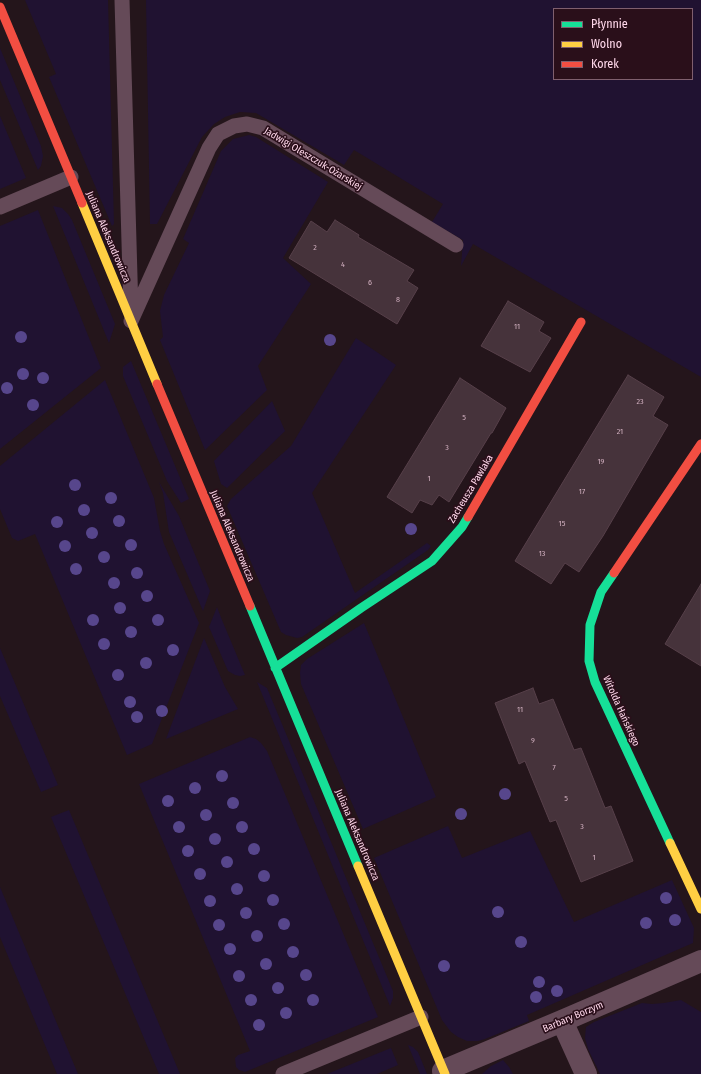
<!DOCTYPE html>
<meta charset="utf-8">
<style>
body{margin:0}
#map{position:relative;width:701px;height:1074px;overflow:hidden;background:#24151b;font-family:"Fira Sans Condensed",sans-serif}
canvas{display:block}
.legend{position:absolute;left:553px;top:8px;width:140px;height:72px;box-sizing:border-box;background:#2a0f1a;border:1px solid #7f5f6e;margin:0;padding:5px 7px;list-style:none;font-size:12px;color:#ffd8eb}
.legend li{display:flex;align-items:center;gap:8px;height:20px}
.legend b{width:20px;border:1px solid #7f5f6e}
</style>
<div id="map">
<canvas width="701" height="1074"></canvas>
<ul class="legend">
<li><b style="height:5px;background:#16e098"></b>Płynnie</li>
<li><b style="height:5px;background:#ffcf43"></b>Wolno</li>
<li><b style="height:5px;background:#f24e42"></b>Korek</li>
</ul>
</div>
<script>
const c = document.querySelector('canvas').getContext('2d');
c.lineJoin = 'round';
function paint(path, color) { c.fillStyle = color; c.fill(path, 'evenodd'); }
const toPath = rows => new Path2D(rows.map(r => 'M' + r).join(''));
function stroke(path, color, width, dash) { c.strokeStyle = color; c.lineWidth = width; c.lineCap = dash ? 'butt' : 'round'; c.setLineDash(dash || []); c.stroke(path); }
function label(font, color, halo, rows, align = 'center') {
  c.font = font + ' "Fira Sans Condensed",sans-serif'; c.lineWidth = 3.5; c.setLineDash([]); c.textBaseline = 'middle'; c.strokeStyle = halo; c.fillStyle = color; for (const [text, x, y, turn = 0] of rows) {
    c.save(); c.translate(x, y); c.rotate((+turn || 0) * Math.PI / 180); c.textAlign = isNaN(turn) ? turn : align; if (halo) c.strokeText(text, 0, 0); c.fillText(text, 0, 0); c.restore();
  }
}
paint(toPath([
 [25,0,108,0,114,224,112,226,49,77,56,74],
 [146,0,701,0,701,377,473,244,461,266,463,240,432,222,443,204,354,150,344,165,256,113,240,112,225,117,214,124,202,137,157,224,150,224],
 [554,9,692,9,692,79,554,79],
 [0,48,41,146,43,156,41,166,38,170,0,80],
 [0,116,26,178,0,189],
 [249,135,256,137,328,182,283,258,311,284,258,366,267,390,205,450,160,340,163,337,160,311,164,295,189,243,183,239,221,151,233,139],
 [53,206,62,208,68,214,72,220,115,324,109,343],
 [38,210,101,368,0,449,0,226],
 [356,338,396,365,312,493,355,593,427,543,431,546,428,550,302,637,297,638,286,635,281,632,227,506,231,499,291,446],
 [131,361,189,499,181,503,167,481,123,376,123,367],
 [105,380,154,498,160,531,164,544,199,623,152,744,127,755,35,534,18,541,12,538,0,509,0,466],
 [272,401,285,431,227,488,221,484,214,461],
 [159,482,179,516,210,591,203,611,169,532,163,493],
 [217,607,222,620,245,675,240,676,235,675,228,671,209,627],
 [364,623,436,797,363,829,301,684,300,673,301,665,307,659],
 [204,638,225,687,238,709,166,739],
 [0,648,58,785,41,792,0,696],
 [257,682,267,688,393,991,393,998,390,1006],
 [250,737,256,739,261,743,267,751,378,1017,245,1072,239,1070,236,1067,235,1058,238,1055,250,1051,139,784],
 [69,810,180,1074,159,1074,51,817],
 [448,826,462,858,530,831,574,922,672,880,694,928,693,943,527,1015,529,1021,485,1039,478,1041,467,1041,458,1037,451,1032,442,1020,374,858],
 [0,887,78,1074,57,1074,0,937],
 [681,1000,701,1012,701,1074,600,1074,588,1049,585,1038,586,1027,594,1022,642,1003,652,1004,664,1003],
 [408,1045,413,1047,418,1052,427,1074,420,1074],
 [391,1048,398,1065,377,1074,327,1074],
 [503,1060,509,1067,513,1074,482,1074,491,1066]
]), '#201231');
const building = toPath([
 [335,220,359,235,358,237,414,270,407,281,418,288,397,324,289,258,311,221,327,232,335,220],
 [508,301,544,322,539,331,551,338,530,372,481,346,508,301],
 [628,375,664,397,653,416,668,425,603,536,579,572,565,563,551,584,515,561,628,375],
 [460,378,506,408,492,433,491,433,449,502,439,495,432,505,420,500,412,513,387,497,460,378],
 [701,584,701,666,665,644,701,584],
 [533,688,539,704,553,699,574,750,581,748,605,808,611,806,633,861,581,882,556,820,550,822,525,761,519,764,495,703,533,688]
]);
paint(building, '#46333b');
stroke(building, '#57404a', 1);
stroke(toPath([
 [122,0,131,311],
 [0,207,71,177],
 [131,321,209,148,218,134,234,126,247,124,263,128,456,245],
 [283,1074,421,1017]
]), '#654a58', 15);
stroke(toPath([
 [562,1021,586,1074],
 [443,1071,562,1021,701,961]
]), '#654a58', 22);
stroke(toPath([
 [614,573,601,592,590,625,589,661,595,682,670,843],
 [250,606,358,866],
 [275,668,361,608,432,561,462,527,468,517]
]), '#16e098', 9);
stroke(toPath([
 [82,203,157,384],
 [670,843,701,909],
 [358,866,445,1074]
]), '#ffcf43', 9);
stroke(toPath([
 [0,7,82,203],
 [157,384,250,606],
 [468,517,581,322],
 [614,573,701,444]
]), '#f24e42', 9);
c.fillStyle = '#57468c';
for (const [x, y] of [
 [21,337],
 [330,340],
 [23,374],
 [43,378],
 [7,388],
 [33,405],
 [75,485],
 [111,498],
 [84,510],
 [119,521],
 [57,522],
 [411,529],
 [92,533],
 [131,545],
 [65,546],
 [104,557],
 [76,569],
 [137,573],
 [114,583],
 [147,596],
 [120,608],
 [93,620],
 [158,620],
 [131,632],
 [104,644],
 [173,650],
 [146,663],
 [118,675],
 [130,702],
 [162,711],
 [137,717],
 [222,776],
 [195,788],
 [505,794],
 [168,801],
 [233,803],
 [461,814],
 [206,815],
 [179,827],
 [242,827],
 [215,839],
 [254,849],
 [188,851],
 [227,862],
 [200,874],
 [264,876],
 [237,889],
 [666,898],
 [273,900],
 [210,901],
 [498,912],
 [246,913],
 [675,920],
 [646,923],
 [284,924],
 [219,925],
 [257,936],
 [521,942],
 [230,949],
 [293,952],
 [266,964],
 [444,966],
 [306,975],
 [239,976],
 [539,982],
 [278,988],
 [557,991],
 [536,997],
 [251,1000],
 [313,1000],
 [286,1013],
 [259,1025]
]) { c.beginPath(); c.arc(x, y, 6, 0, 2 * Math.PI); c.fill(); }
label('8px', '#d1afbf', null, [
 ["2",315,248],
 ["4",343,265],
 ["6",370,283],
 ["8",398,300],
 ["11",517,327],
 ["23",640,402],
 ["5",464,418],
 ["21",620,432],
 ["3",447,448],
 ["19",601,462],
 ["1",429,479],
 ["17",582,492],
 ["15",562,524],
 ["13",542,554],
 ["11",520,710],
 ["9",533,741],
 ["7",554,768],
 ["5",566,799],
 ["3",582,827],
 ["1",594,858]
]);
label('10px', '#ffd8eb', '#2a0f1a', [
 ["Jadwigi Oleszczuk-Ożarskiej",313,159,31],
 ["Juliana Aleksandrowicza",108,237,67],
 ["Zacheusza Pawlaka",471,489,-59],
 ["Juliana Aleksandrowicza",232,536,67],
 ["Witolda Hańskiego",621,711,66],
 ["Juliana Aleksandrowicza",357,835,67],
 ["Barbary Borzym",573,1017,-23]
]);
</script>
